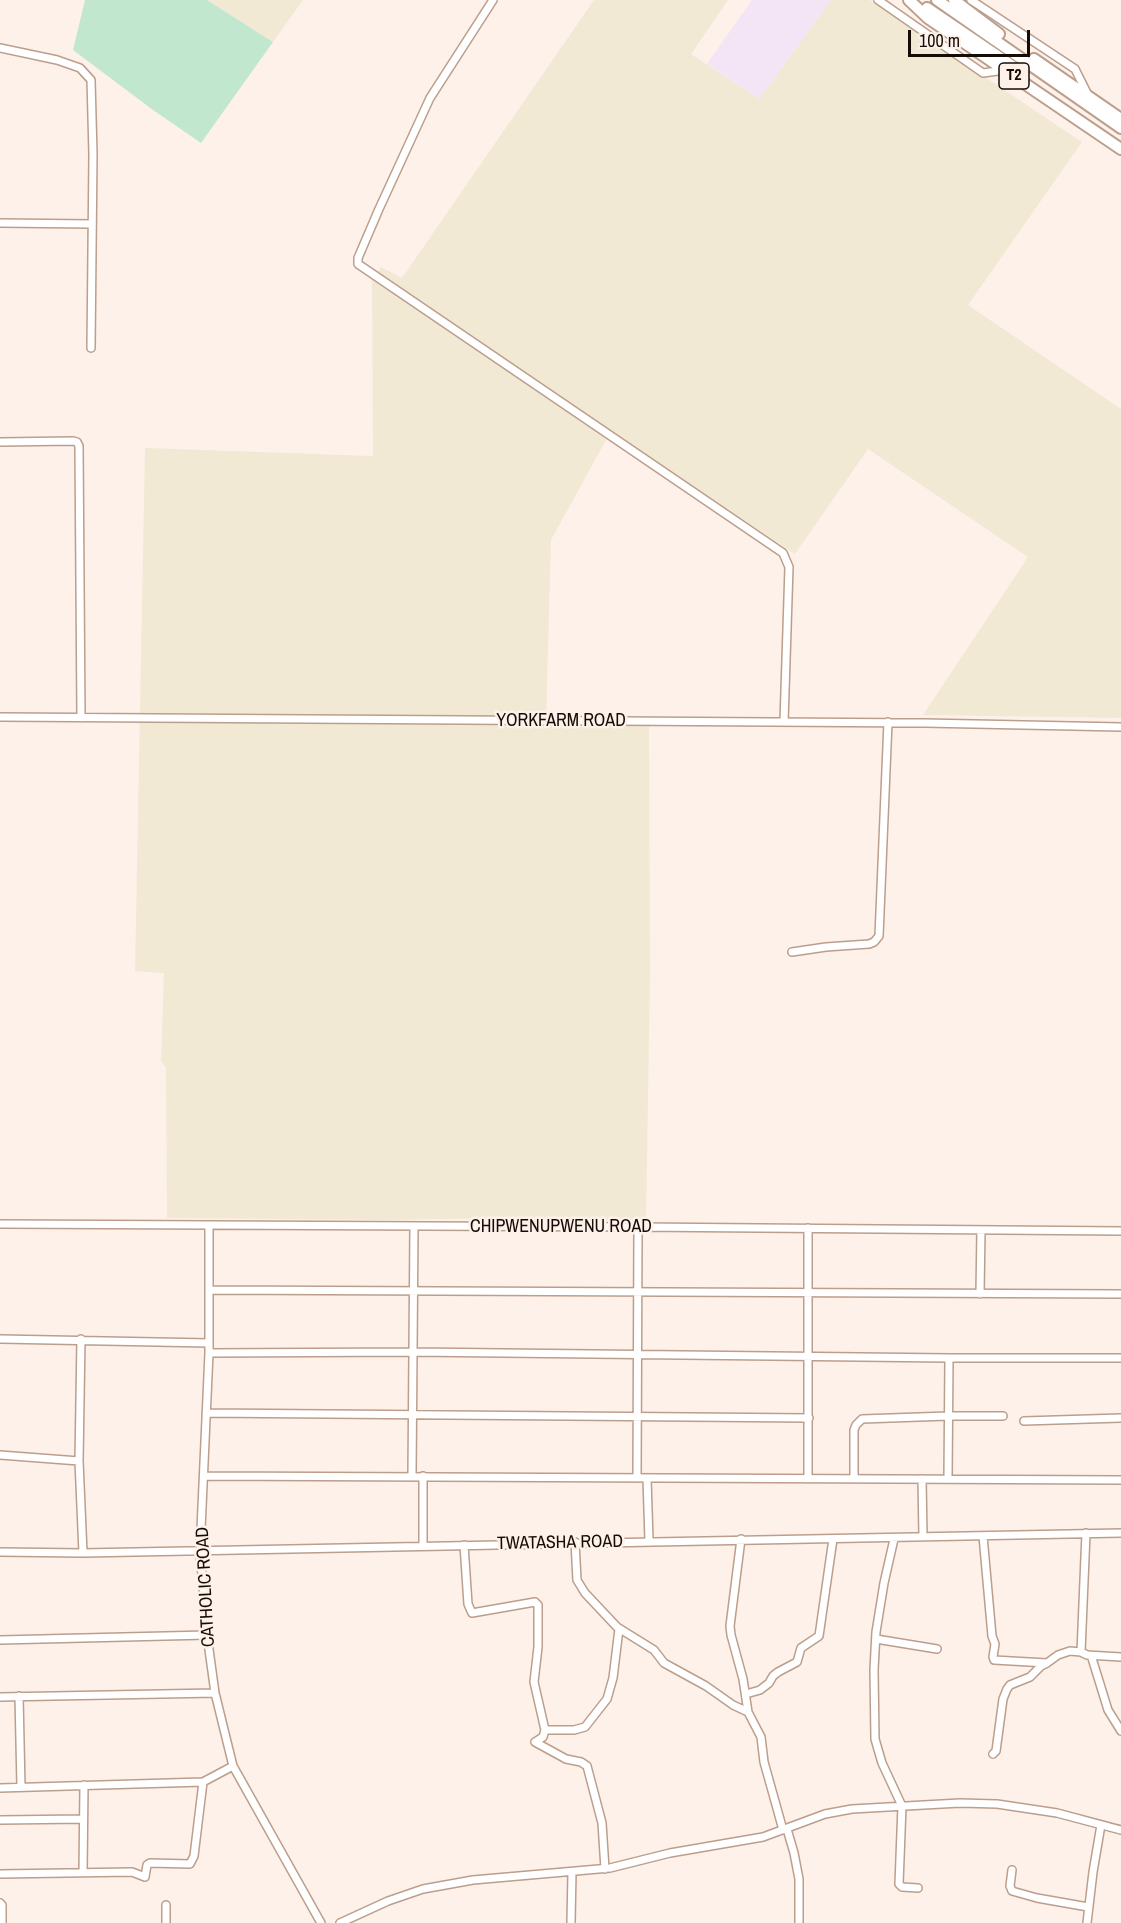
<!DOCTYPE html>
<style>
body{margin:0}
#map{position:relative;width:1121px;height:1923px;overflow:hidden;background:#fef1e9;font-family:"Archivo Narrow",sans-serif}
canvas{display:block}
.scale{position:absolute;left:908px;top:30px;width:122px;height:27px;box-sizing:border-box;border:3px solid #160c06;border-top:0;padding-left:8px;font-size:18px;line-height:21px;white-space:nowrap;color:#160c06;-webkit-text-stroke:4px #fef1e9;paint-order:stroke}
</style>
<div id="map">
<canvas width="1121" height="1923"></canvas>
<div class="scale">100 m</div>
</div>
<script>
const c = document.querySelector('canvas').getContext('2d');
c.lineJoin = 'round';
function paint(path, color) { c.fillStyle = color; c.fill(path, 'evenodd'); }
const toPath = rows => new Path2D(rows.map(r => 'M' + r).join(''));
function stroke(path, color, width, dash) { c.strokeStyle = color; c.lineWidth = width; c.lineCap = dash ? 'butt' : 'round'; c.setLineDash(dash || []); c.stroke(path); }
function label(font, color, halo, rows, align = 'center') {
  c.font = font + ' "Archivo Narrow",sans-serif'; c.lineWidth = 5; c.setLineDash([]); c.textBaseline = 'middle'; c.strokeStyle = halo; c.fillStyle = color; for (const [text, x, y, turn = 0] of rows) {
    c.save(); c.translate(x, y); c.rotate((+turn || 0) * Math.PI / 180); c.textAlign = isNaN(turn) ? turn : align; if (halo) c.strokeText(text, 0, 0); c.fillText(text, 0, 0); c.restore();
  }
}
paint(toPath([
 [207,0,303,0,273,42],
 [594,0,728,0,691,54,759,99,831,0,870,0,1082,142,968,305,1121,409,1121,718,923,715,1028,557,868,449,795,554,611,431,551,540,546,721,649,722,650,975,646,1222,516,1218,385,1220,167,1218,166,1068,161,1061,164,973,135,971,145,448,373,456,372,281,381,267,402,278]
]), '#f2e9d4');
paint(toPath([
 [752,0,831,0,759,99,707,64]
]), '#f3e4f6');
paint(toPath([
 [85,0,207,0,273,42,201,143,153,110,73,50]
]), '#c2e7cf');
const minor = toPath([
 [493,0,430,98,379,209,358,258,358,264,783,553,789,567,784,722],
 [878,0,983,73,1005,70],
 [971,0,1075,69,1088,95],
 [0,48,57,60,80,68,91,80,93,154,91,348],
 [0,223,92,224],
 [0,442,73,441,77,442,79,446,81,718],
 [0,717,925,723,1121,727],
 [792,952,826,947,869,944,874,942,879,936,888,722],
 [0,1224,638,1227,1121,1231],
 [209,1225,209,1353,200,1551,207,1635,215,1693,233,1766,321,1923],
 [808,1228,808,1479],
 [210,1290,1121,1294],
 [980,1294,981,1230],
 [0,1339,209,1343],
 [81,1339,79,1461,83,1553],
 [209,1353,414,1352,949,1358,1121,1358],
 [206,1413,809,1418],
 [1024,1421,1121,1418],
 [0,1455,79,1461],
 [204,1476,1121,1480],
 [412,1476,414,1226],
 [423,1476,423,1546],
 [637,1478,638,1227],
 [647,1478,649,1541],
 [854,1479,854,1430,856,1425,862,1419,948,1416,1003,1416],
 [922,1479,923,1537],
 [948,1479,949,1358],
 [983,1536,992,1636,995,1644,993,1657,994,1660,1047,1663,1058,1655,1070,1651,1081,1652,1087,1655,1121,1657],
 [741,1539,730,1626,731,1635,743,1679,748,1712,761,1737,764,1762,783,1830],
 [894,1539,884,1583,876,1632,874,1670,875,1739,882,1763,902,1806,899,1884,902,1887,918,1888],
 [575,1542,577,1580,585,1593,617,1627,654,1650,664,1663,706,1686,733,1705,748,1712],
 [464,1545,468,1604,472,1613,535,1602,538,1605,538,1647,534,1682,545,1730,543,1737,535,1742],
 [0,1552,83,1553,1121,1533],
 [876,1639,937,1649],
 [0,1640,207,1635],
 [1081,1652,1086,1533],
 [1091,1655,1108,1710,1121,1731],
 [746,1694,760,1690,769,1683,773,1676,778,1672,797,1662,801,1648,819,1636,833,1539],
 [19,1696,21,1787],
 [0,1697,215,1693],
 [545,1730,574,1730,585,1727,607,1699,613,1678,619,1629],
 [535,1742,566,1759,581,1762,587,1766,602,1823,605,1869],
 [993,1754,996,1751,1003,1699,1007,1689,1010,1685,1030,1677,1041,1666,1047,1663],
 [0,1788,203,1782,233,1766],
 [0,1820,83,1819],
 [787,1829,794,1853,799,1879,799,1923],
 [1012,1870,1010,1886,1012,1891,1037,1898,1088,1907],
 [83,1872,84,1785],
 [0,1874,132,1872,145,1877,147,1865,150,1863,190,1864,194,1856,203,1782],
 [0,1903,2,1905,2,1923],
 [166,1923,166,1905],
 [340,1923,388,1901,423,1889,473,1880,610,1868,670,1853,763,1837,825,1814,852,1809,960,1803,997,1804,1057,1813,1121,1830],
 [571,1923,572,1872],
 [1087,1923,1093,1872,1101,1825]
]);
const primary = toPath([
 [909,0,928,18,1121,149],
 [937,0,1121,128],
 [954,0,999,34],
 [927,8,1021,72],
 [1034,59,1121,119]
]);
stroke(minor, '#bc9e8c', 10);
stroke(primary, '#bc9e8c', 14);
stroke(minor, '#fff', 7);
stroke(primary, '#fff', 10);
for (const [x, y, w] of [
 [1014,76,30]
]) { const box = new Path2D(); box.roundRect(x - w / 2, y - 13, w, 26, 4.5); c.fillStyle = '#fef1e9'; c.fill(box); stroke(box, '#160c06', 1.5); }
label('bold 16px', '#160c06', null, [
 ["T2",1014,76]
]);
label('18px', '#160c06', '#fef1e9', [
 ["YORKFARM ROAD",561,721],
 ["CHIPWENUPWENU ROAD",561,1227],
 ["TWATASHA ROAD",560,1543,-1],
 ["CATHOLIC ROAD",206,1587,-93]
]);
</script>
